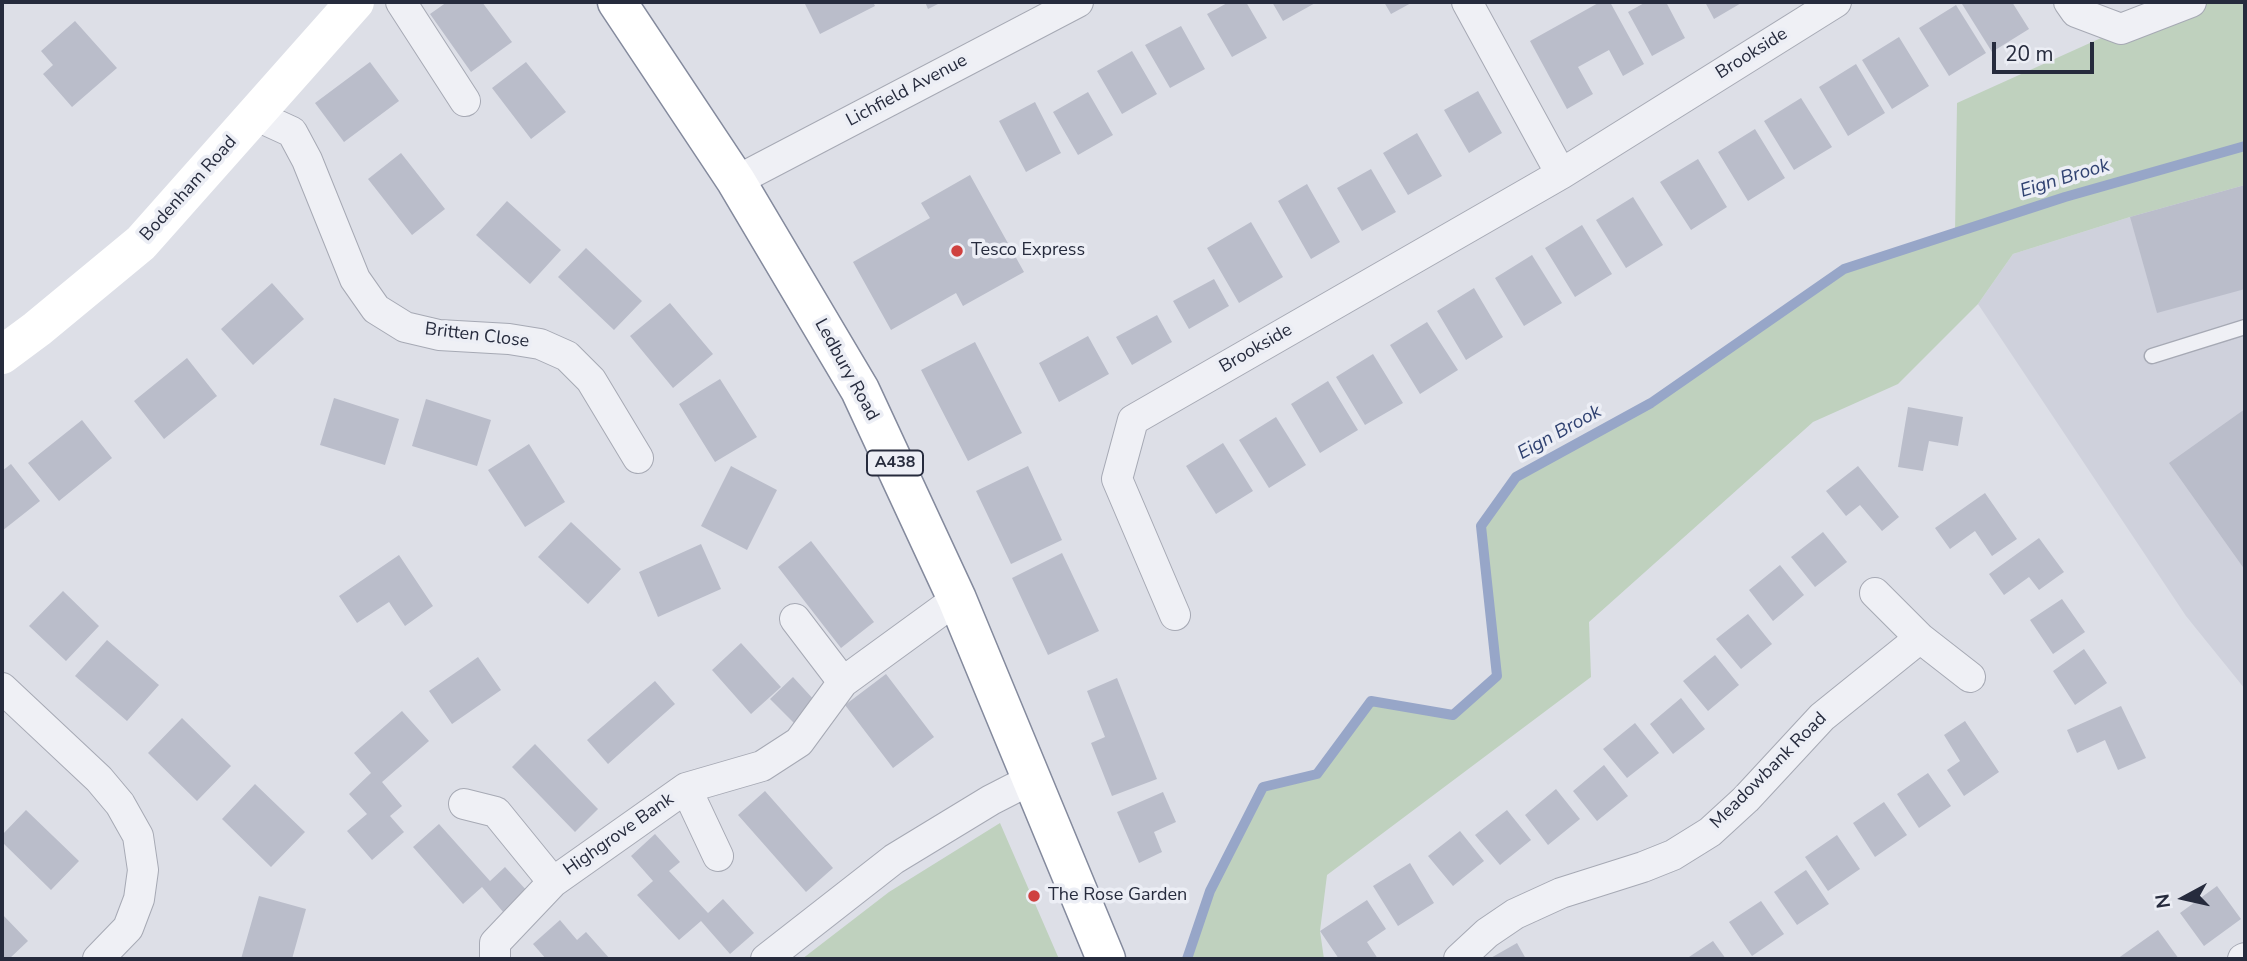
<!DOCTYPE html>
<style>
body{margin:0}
#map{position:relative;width:2247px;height:961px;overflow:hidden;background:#dddfe7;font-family:"Nunito Sans",sans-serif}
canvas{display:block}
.frame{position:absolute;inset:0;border:4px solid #262b3d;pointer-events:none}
.north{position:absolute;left:2149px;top:863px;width:70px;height:70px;-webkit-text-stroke:5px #eceef5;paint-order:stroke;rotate:262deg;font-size:19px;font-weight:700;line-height:28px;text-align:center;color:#262b3d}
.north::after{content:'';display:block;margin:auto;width:24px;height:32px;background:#262b3d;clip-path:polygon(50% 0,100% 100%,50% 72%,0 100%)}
.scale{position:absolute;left:1992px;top:42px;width:102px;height:32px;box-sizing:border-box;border:4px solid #262b3d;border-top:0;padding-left:9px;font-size:21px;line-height:24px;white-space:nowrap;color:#262b3d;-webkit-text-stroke:5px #eceef5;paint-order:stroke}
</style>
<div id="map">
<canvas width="2247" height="961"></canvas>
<div class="frame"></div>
<div class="north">N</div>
<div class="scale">20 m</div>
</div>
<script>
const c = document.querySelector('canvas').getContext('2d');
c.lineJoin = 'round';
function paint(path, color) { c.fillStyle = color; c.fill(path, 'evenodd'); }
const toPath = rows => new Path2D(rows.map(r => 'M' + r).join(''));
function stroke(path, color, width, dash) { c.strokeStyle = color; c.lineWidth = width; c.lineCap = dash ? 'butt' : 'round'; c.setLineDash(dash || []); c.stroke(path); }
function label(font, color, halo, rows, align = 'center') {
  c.font = font + ' "Nunito Sans",sans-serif'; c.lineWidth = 7; c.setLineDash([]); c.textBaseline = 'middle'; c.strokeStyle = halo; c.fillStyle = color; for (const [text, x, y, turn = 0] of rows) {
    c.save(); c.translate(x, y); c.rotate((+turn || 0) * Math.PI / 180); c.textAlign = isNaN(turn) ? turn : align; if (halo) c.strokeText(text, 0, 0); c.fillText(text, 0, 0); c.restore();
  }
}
paint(toPath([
 [2245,185,2245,689,2186,616,1978,304,2013,254,2130,217]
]), '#cfd1dc');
paint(toPath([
 [2191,2,2245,2,2245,185,2130,217,2013,254,1978,304,1898,384,1813,422,1589,622,1591,677,1327,875,1320,931,1324,959,1187,959,1210,891,1263,787,1317,774,1371,701,1453,715,1497,676,1481,526,1516,477,1651,403,1844,269,1955,233,1957,103,2121,29],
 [1000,823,1059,959,802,959,889,892]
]), '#bfd1be');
stroke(toPath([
 [1187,959,1210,891,1263,787,1317,774,1371,701,1453,715,1497,676,1481,526,1516,477,1651,403,1844,269,2065,197,2245,146]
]), '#97a6c8', 10);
paint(toPath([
 [447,2,482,2,512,42,471,72,430,14],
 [804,2,873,2,875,6,820,34],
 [925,2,942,2,928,9],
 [1229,2,1246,2,1267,38,1232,57,1207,14],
 [1272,2,1317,2,1283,21],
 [1384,2,1413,2,1391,14],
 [1600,2,1610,2,1644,64,1623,76,1609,50,1578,67,1593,94,1567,109,1530,41],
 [1646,2,1666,2,1685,38,1652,56,1628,12],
 [1705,2,1743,2,1714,19],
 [1965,2,2012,2,2029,29,1992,52,1962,4],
 [1956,5,1986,53,1949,76,1919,28],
 [75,21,117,68,72,107,43,74,53,65,41,51],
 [1181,26,1205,69,1170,88,1145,45],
 [1899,37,1929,86,1892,109,1862,60],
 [1132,51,1157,94,1122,114,1097,71],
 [370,62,399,101,344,142,315,103],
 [526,62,566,112,531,139,492,88],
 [1856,64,1885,113,1848,136,1819,87],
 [1478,91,1502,133,1469,153,1444,110],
 [1088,92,1113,135,1078,155,1053,112],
 [1801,98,1832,147,1794,170,1764,121],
 [1035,102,1061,153,1026,172,999,121],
 [1755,129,1785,178,1748,201,1718,152],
 [1417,133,1442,176,1408,195,1383,153],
 [401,153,445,209,412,235,368,179],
 [1698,159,1727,207,1691,230,1660,182],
 [1371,169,1396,212,1362,231,1337,188],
 [970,175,1024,272,963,306,956,293,891,330,853,262,930,218,921,203],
 [1307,184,1340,242,1311,259,1278,201],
 [2245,185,2245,289,2157,313,2130,217],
 [1633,197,1663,245,1626,268,1596,220],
 [507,201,561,250,530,284,476,235],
 [1251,222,1283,277,1239,303,1207,248],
 [1582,225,1612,274,1575,297,1545,248],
 [586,248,642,301,614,330,558,277],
 [1532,255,1562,303,1524,326,1495,278],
 [1214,279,1229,306,1189,329,1173,301],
 [272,283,304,319,253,365,221,329],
 [1474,288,1503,337,1466,360,1437,311],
 [670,303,713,354,673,388,630,336],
 [1157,315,1172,342,1132,365,1116,337],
 [1427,322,1458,370,1420,394,1390,345],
 [1088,336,1109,374,1059,402,1039,363],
 [975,342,1022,433,968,461,921,370],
 [1373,354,1403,403,1365,425,1336,377],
 [187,358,217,396,164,439,134,401],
 [720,379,757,437,715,462,679,404],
 [1328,381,1358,430,1320,453,1291,404],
 [334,398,399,419,385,465,320,445],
 [426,399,491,420,477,466,412,446],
 [1908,407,1963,417,1958,446,1929,441,1923,471,1898,467],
 [2245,409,2245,570,2169,463],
 [1276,417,1306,465,1269,488,1239,440],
 [82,420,112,458,59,501,28,463],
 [1223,443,1253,491,1216,514,1186,466],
 [529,444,565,502,525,527,488,470],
 [11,464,40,501,2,531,2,471],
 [731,466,777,490,747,550,701,526],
 [1028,466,1062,540,1011,564,976,491],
 [1858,466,1899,517,1882,531,1860,505,1846,516,1826,491],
 [1985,493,2017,539,1992,556,1975,531,1950,549,1935,528],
 [571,522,621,569,588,604,538,557],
 [1823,532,1847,562,1815,587,1791,557],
 [2039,538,2064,572,2039,590,2029,577,2004,595,1989,574],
 [811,541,874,622,841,648,778,567],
 [701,544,721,589,658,617,639,572],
 [1062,553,1099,631,1048,655,1012,578],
 [399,555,433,606,405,626,389,602,357,623,339,596],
 [1780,565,1804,595,1773,621,1749,590],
 [63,591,99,626,66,661,29,626],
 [2062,599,2085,632,2053,654,2030,620],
 [1748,614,1772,644,1741,669,1716,639],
 [107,640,159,685,127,721,75,676],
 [741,643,781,687,751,714,712,670],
 [2084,649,2107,683,2075,705,2053,671],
 [1715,655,1739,685,1708,711,1683,681],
 [478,657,501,690,452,724,429,691],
 [886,674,934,737,893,768,845,705],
 [793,677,816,702,794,723,770,699],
 [1117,678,1157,779,1112,796,1091,743,1105,737,1087,691],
 [655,681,675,704,608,764,587,740],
 [1681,698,1705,729,1673,754,1650,724],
 [2121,706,2146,758,2118,770,2105,740,2077,753,2067,730],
 [402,711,429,741,382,782,402,806,390,816,404,832,372,860,347,831,367,814,349,794,371,773,354,753],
 [182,718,231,766,197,801,148,753],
 [1965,721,1999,772,1964,796,1947,770,1960,761,1944,735],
 [1635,723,1659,753,1627,778,1603,749],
 [535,744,598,809,575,832,512,767],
 [1604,765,1628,796,1597,821,1573,791],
 [1928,773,1951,806,1919,828,1897,794],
 [255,784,305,832,271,867,222,819],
 [1556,789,1580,819,1548,845,1525,815],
 [765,791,833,868,806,892,738,815],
 [1163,792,1176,822,1154,832,1162,852,1139,863,1117,812],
 [1884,802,1907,835,1875,857,1853,823],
 [26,810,79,861,51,890,2,842,2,835],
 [1507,810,1531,840,1500,865,1475,835],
 [439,824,490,881,505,867,528,892,504,913,482,887,463,904,413,847],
 [1460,831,1484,861,1453,886,1428,856],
 [655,834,680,862,669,871,708,913,723,899,754,933,730,954,701,921,679,940,637,895,653,881,631,856],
 [1837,835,1860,869,1828,891,1805,857],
 [1410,863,1434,903,1398,926,1373,886],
 [1806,870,1829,904,1797,925,1774,892],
 [2217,886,2241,919,2204,946,2180,913],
 [259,896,306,909,292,959,241,959],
 [1367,900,1386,929,1367,942,1378,959,1339,959,1320,931],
 [1761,901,1784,934,1752,956,1729,922],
 [2,914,28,941,9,959,2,959],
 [560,920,577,940,586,932,610,959,546,959,533,944],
 [2158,930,2179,959,2117,959],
 [1713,941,1726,959,1686,959],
 [1517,943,1526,959,1489,959]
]), '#babdca');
const lane = toPath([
 [2152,356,2245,327]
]);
const street = toPath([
 [401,2,465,101],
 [1467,2,1561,174,1836,2],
 [2069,2,2076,12,2121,29,2191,2],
 [255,115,292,132,307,160,355,279,376,309,405,327,439,335,509,339,540,344,567,356,591,380,638,458],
 [736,181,1078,2],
 [1875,593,1920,638],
 [1175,615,1117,479,1133,420,1561,174],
 [795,619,843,682],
 [2,688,99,779,120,804,138,836,143,870,139,899,128,928,98,959],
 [686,788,718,856],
 [464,804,496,812,553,882],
 [495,959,495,943,553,882,686,788,762,766,799,742,843,682,957,599],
 [766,959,894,859,991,800,1030,780],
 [1459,959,1487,933,1515,914,1561,893,1643,867,1673,855,1710,832,1746,799,1822,717,1920,638,1970,677],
 [2243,959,2245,958]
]);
const highway = toPath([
 [617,2,736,181,860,390,957,599,1106,959]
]);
stroke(lane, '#a6a9b4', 17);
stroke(street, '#a6a9b4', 32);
stroke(highway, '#848a9d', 41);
stroke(lane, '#eff0f5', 14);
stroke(street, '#eff0f5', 30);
stroke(toPath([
 [2,355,37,329,141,243,355,2]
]), '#fff', 38);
stroke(highway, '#fff', 38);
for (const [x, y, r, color] of [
 [957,251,7,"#cf413f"],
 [1034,896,7,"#cf413f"]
]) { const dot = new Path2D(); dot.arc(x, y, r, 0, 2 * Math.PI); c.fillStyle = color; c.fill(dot); stroke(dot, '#eceef5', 2.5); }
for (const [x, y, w] of [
 [895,463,56]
]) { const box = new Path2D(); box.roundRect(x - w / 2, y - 12.5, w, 25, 5); c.fillStyle = '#eceef5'; c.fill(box); stroke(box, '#262b3d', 2); }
label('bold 16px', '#262b3d', null, [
 ["A438",895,463]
]);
label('18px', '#262b3d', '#eceef5', [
 ["Brookside",1752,54,-32],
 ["Lichfield Avenue",907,91,-28],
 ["Bodenham Road",189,189,-48],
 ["Britten Close",477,336,7],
 ["Brookside",1256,349,-30],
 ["Ledbury Road",846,370,61],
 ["Meadowbank Road",1769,771,-45],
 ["Highgrove Bank",619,835,-35]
]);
label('18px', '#262b3d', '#eceef5', [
 ["Tesco Express",971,251],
 ["The Rose Garden",1048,896]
], 'left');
label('italic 19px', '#304271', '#eceef5', [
 ["Eign Brook",2065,179,-17],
 ["Eign Brook",1560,433,-29]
]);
</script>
